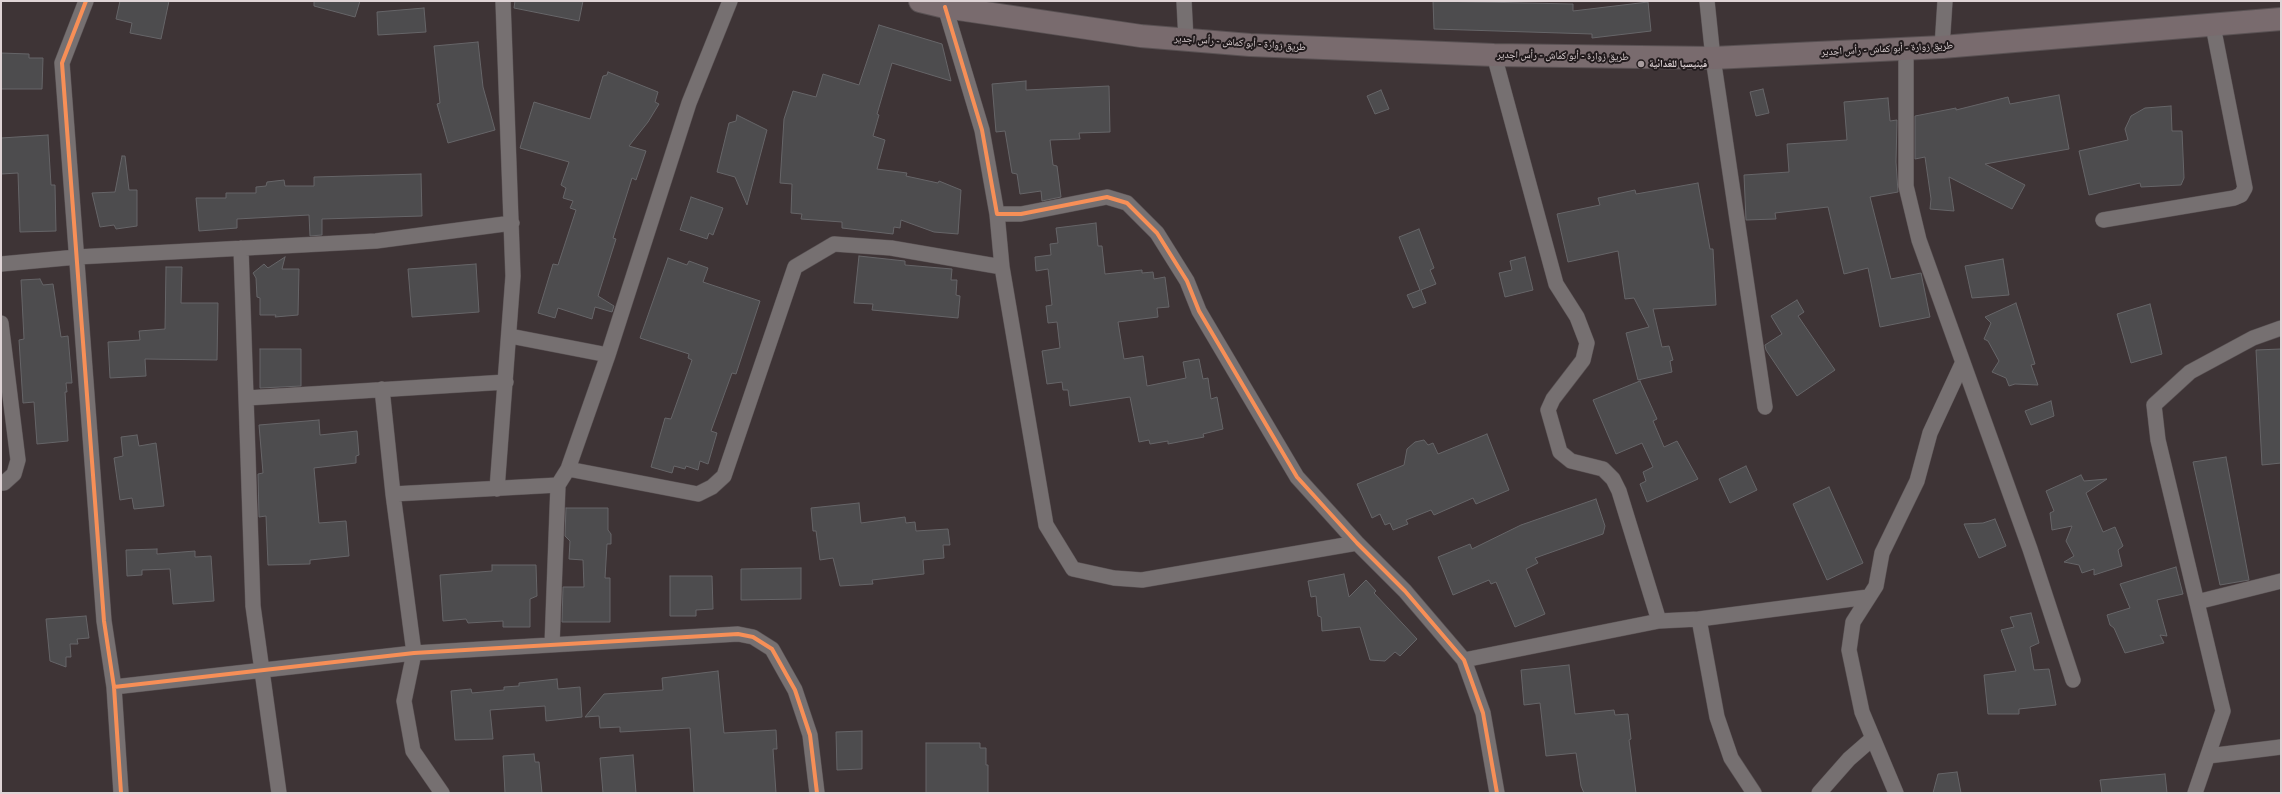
<!DOCTYPE html>
<meta charset="utf-8">
<style>
body{margin:0}
#map{position:relative;width:2282px;height:794px;overflow:hidden;background:#3e3436;font-family:"Noto Sans",sans-serif}
canvas{display:block}
.frame{position:absolute;inset:0;border:2px solid #dfd4d6;pointer-events:none}
</style>
<div id="map">
<canvas width="2282" height="794"></canvas>
<div class="frame"></div>
</div>
<script>
const c = document.querySelector('canvas').getContext('2d');
c.lineJoin = 'round';
function paint(path, color) { c.fillStyle = color; c.fill(path, 'evenodd'); }
const toPath = rows => new Path2D(rows.map(r => 'M' + r).join(''));
function stroke(path, color, width, dash) { c.strokeStyle = color; c.lineWidth = width; c.lineCap = dash ? 'butt' : 'round'; c.setLineDash(dash || []); c.stroke(path); }
function label(font, color, halo, rows, align = 'center') {
  c.font = font + ' "Noto Sans","Noto Naskh Arabic",sans-serif'; c.lineWidth = 4; c.setLineDash([]); c.textBaseline = 'middle'; c.strokeStyle = halo; c.fillStyle = color; for (const [text, x, y, turn = 0] of rows) {
    c.save(); c.translate(x, y); c.rotate((+turn || 0) * Math.PI / 180); c.textAlign = isNaN(turn) ? turn : align; if (halo) c.strokeText(text, 0, 0); c.fillText(text, 0, 0); c.restore();
  }
}
const building = toPath([
 [120,1,169,1,161,39,130,33,132,23,116,19,120,1],
 [314,1,360,1,355,17,314,6,314,1],
 [515,1,583,1,579,21,514,8,515,1],
 [1433,1,1573,4,1573,11,1648,2,1651,31,1592,38,1592,34,1434,29,1433,1],
 [424,8,426,32,378,35,377,12,424,8],
 [879,25,942,44,951,81,892,63,877,114,879,115,873,136,885,140,877,169,907,173,906,176,938,183,939,181,961,190,958,234,934,232,901,220,900,228,894,227,893,234,842,228,842,222,801,219,802,214,791,213,792,184,780,183,784,119,793,91,816,97,823,74,859,85,879,25],
 [478,42,483,87,495,130,448,143,437,104,440,103,434,46,478,42],
 [1,53,29,54,29,58,43,58,42,89,1,89,1,53],
 [608,72,658,92,655,102,659,104,648,122,629,146,646,151,636,180,632,178,613,238,616,239,598,296,614,306,612,312,595,307,592,319,558,308,555,318,538,313,553,264,558,265,576,210,570,208,573,201,563,198,566,188,561,185,569,162,520,148,534,102,590,119,603,76,607,75,608,72],
 [1026,81,1026,90,1109,86,1110,132,1079,133,1080,139,1050,140,1053,165,1057,166,1061,197,1042,201,1041,191,1020,194,1017,174,1012,173,1005,131,996,132,992,84,1026,81],
 [1763,89,1769,113,1756,116,1750,92,1763,89],
 [1381,90,1389,109,1375,114,1367,96,1381,90],
 [2059,95,2069,149,1985,164,2025,185,2012,209,1949,177,1954,211,1930,209,1931,199,1925,157,1915,159,1915,116,1956,108,1956,110,2008,97,2010,104,2059,95],
 [1888,98,1890,121,1897,120,1896,162,1898,192,1870,197,1891,279,1921,273,1930,317,1880,327,1868,268,1844,274,1828,207,1775,213,1776,219,1746,220,1744,175,1789,172,1787,144,1847,140,1844,102,1888,98],
 [2171,106,2172,131,2182,131,2184,178,2181,185,2141,187,2140,183,2089,195,2079,151,2128,140,2125,129,2131,116,2145,108,2171,106],
 [737,115,767,130,747,205,735,177,717,172,729,123,736,121,737,115],
 [48,135,51,185,55,185,56,231,20,232,18,173,1,174,1,138,48,135],
 [122,156,125,156,129,190,137,190,137,226,116,229,114,225,100,227,92,193,115,192,122,156],
 [421,174,422,216,322,219,322,235,310,236,309,215,237,219,237,228,199,231,196,198,226,198,226,193,256,193,256,187,266,186,267,182,284,180,285,186,314,186,314,177,421,174],
 [1698,183,1710,249,1713,249,1716,305,1653,309,1662,347,1669,346,1673,360,1670,361,1672,372,1638,380,1626,333,1649,327,1634,298,1625,299,1618,251,1568,262,1557,214,1600,205,1598,198,1635,190,1636,194,1698,183],
 [691,197,723,208,713,235,709,233,707,239,680,230,691,197],
 [1096,223,1098,246,1102,246,1105,274,1142,270,1142,273,1153,272,1154,279,1165,277,1169,307,1157,308,1158,317,1118,322,1124,359,1143,356,1147,386,1186,378,1183,362,1199,359,1203,379,1208,378,1211,399,1217,397,1223,429,1203,434,1204,437,1168,444,1168,441,1150,444,1149,440,1139,442,1130,397,1070,406,1068,390,1063,390,1062,382,1047,384,1042,351,1060,348,1057,322,1048,323,1046,306,1052,305,1048,269,1036,271,1035,257,1051,255,1050,244,1058,243,1056,228,1096,223],
 [1419,229,1434,268,1430,270,1436,284,1421,290,1426,303,1413,308,1407,295,1420,290,1399,237,1419,229],
 [859,256,905,261,905,265,952,269,951,280,957,280,956,295,960,296,958,318,872,310,873,304,854,303,859,256],
 [285,257,282,269,299,269,298,315,275,317,276,315,260,315,260,298,257,297,256,278,253,273,264,264,268,268,285,257],
 [1525,257,1533,290,1505,297,1499,273,1512,270,1510,261,1525,257],
 [668,258,687,265,689,261,708,268,703,282,760,301,736,374,732,373,711,431,717,433,708,464,700,461,698,470,686,466,685,469,674,466,672,473,651,467,665,418,671,419,692,360,688,358,689,354,640,338,668,258],
 [2003,259,2009,295,1972,298,1965,266,2003,259],
 [476,264,479,312,412,317,408,269,476,264],
 [166,267,182,267,181,303,218,303,217,360,145,359,146,376,110,378,108,342,140,340,139,331,165,329,166,267],
 [40,279,43,285,53,284,61,337,68,336,72,383,66,383,67,392,65,392,68,441,37,444,34,402,23,403,19,340,24,339,21,280,40,279],
 [1797,300,1804,312,1798,316,1835,370,1797,396,1766,350,1765,345,1782,334,1771,316,1797,300],
 [2016,303,2035,364,2031,365,2038,385,2015,384,2009,386,2006,378,1992,372,1999,361,1988,341,1984,339,1991,323,1985,317,2016,303],
 [2150,304,2162,354,2131,363,2117,314,2150,304],
 [260,349,301,349,301,386,260,388,260,349],
 [2281,349,2281,463,2262,465,2256,350,2281,349],
 [1640,381,1657,419,1653,421,1664,447,1677,441,1698,479,1647,502,1640,484,1646,481,1643,472,1653,467,1642,443,1616,454,1593,400,1640,381],
 [2051,401,2054,416,2031,425,2025,411,2051,401],
 [319,420,320,435,357,431,359,455,356,456,356,463,314,468,319,523,346,521,349,556,310,560,310,564,268,565,266,516,259,517,258,474,263,473,259,425,319,420],
 [1487,434,1509,490,1476,504,1473,498,1434,515,1431,510,1406,520,1408,524,1393,530,1390,523,1385,525,1380,514,1372,518,1357,484,1404,465,1407,449,1415,442,1424,440,1428,445,1433,443,1438,454,1487,434],
 [137,435,139,446,156,443,164,506,134,509,132,498,120,500,114,458,123,456,121,437,137,435],
 [2226,457,2249,580,2220,585,2193,462,2226,457],
 [1746,466,1757,490,1730,503,1719,479,1746,466],
 [2081,475,2084,481,2107,479,2086,493,2103,532,2115,527,2123,546,2118,550,2122,566,2094,575,2094,569,2082,573,2079,565,2064,562,2074,556,2066,541,2072,526,2052,530,2050,513,2054,511,2046,491,2081,475],
 [1829,487,1863,563,1827,580,1793,504,1829,487],
 [1596,499,1605,526,1603,534,1535,558,1538,563,1526,569,1545,614,1515,627,1496,582,1491,584,1489,580,1453,595,1438,557,1470,544,1472,549,1521,525,1596,499],
 [859,503,861,523,905,517,906,523,915,522,916,531,948,529,950,545,943,545,944,558,923,560,924,574,872,580,873,584,840,586,833,558,820,560,816,531,813,531,811,508,859,503],
 [566,508,608,508,608,530,611,534,611,544,607,544,605,578,610,578,610,622,562,622,563,587,584,587,583,560,569,559,570,541,565,536,566,508],
 [1995,519,2006,546,1979,558,1964,524,1983,523,1995,519],
 [157,549,157,554,195,551,195,557,211,556,214,601,173,604,170,569,142,570,142,575,127,576,126,550,157,549],
 [492,565,536,565,537,596,530,599,530,627,503,627,503,621,468,623,466,619,443,621,440,575,492,571,492,565],
 [2176,567,2183,594,2157,600,2167,636,2160,635,2164,643,2125,653,2114,628,2110,625,2107,615,2130,608,2120,584,2176,567],
 [801,568,801,599,741,600,741,569,801,568],
 [1344,574,1349,597,1366,580,1376,591,1374,593,1417,639,1400,656,1395,652,1385,661,1370,660,1360,627,1322,631,1321,617,1318,616,1316,596,1311,597,1308,581,1344,574],
 [670,576,712,576,713,609,696,610,696,616,670,616,670,576],
 [2031,613,2039,643,2030,647,2034,670,2049,669,2056,705,2019,709,2019,714,1988,714,1984,675,2016,671,2001,630,2014,627,2010,617,2031,613],
 [86,616,89,638,77,639,78,644,70,644,71,657,66,657,66,667,50,661,46,619,86,616],
 [1569,665,1575,714,1614,710,1615,715,1628,714,1631,739,1629,740,1636,793,1584,793,1581,786,1576,753,1546,756,1540,703,1524,705,1521,670,1569,665],
 [718,671,724,733,776,730,777,749,773,749,776,793,694,793,690,728,620,732,620,727,600,728,599,716,585,717,604,694,663,690,662,678,718,671],
 [557,679,558,689,580,687,582,717,546,721,545,706,490,710,493,739,455,740,451,691,471,689,472,693,504,690,504,687,519,686,519,683,557,679],
 [862,731,862,769,837,770,836,732,862,731],
 [926,743,980,743,980,748,986,748,986,765,988,765,988,793,926,793,926,743],
 [534,754,535,762,539,762,542,793,505,793,503,756,534,754],
 [633,755,636,793,603,793,600,758,633,755],
 [1957,772,1961,793,1933,793,1938,774,1957,772],
 [2165,774,2167,793,2102,793,2100,780,2165,774]
]);
paint(building, '#4d4c4e');
stroke(building, '#666568', 1);
const street = toPath([
 [86,1,62,63,104,621,114,687,121,793],
 [1184,1,1186,40],
 [1707,1,1713,58,1765,407],
 [945,7,982,130,997,214,1021,214,1107,197,1127,203,1157,233,1187,281,1199,311,1297,477,1357,543,1405,591,1464,660,1483,713,1497,793],
 [1942,47,1945,1],
 [1906,49,1906,186,1919,240,2030,549,2073,680],
 [1494,55,1556,284,1577,317,1587,343,1583,360,1553,399,1548,410,1560,452,1571,461,1603,469,1613,479,1619,491,1659,621],
 [997,214,1002,267,1046,525,1073,569,1114,578,1142,580,1357,543],
 [2103,220,2234,198,2241,195,2245,188,2213,26],
 [241,248,253,606,279,793],
 [1,264,77,257,376,241,512,223],
 [1,323,18,460,14,474,4,483,1,483],
 [510,336,608,355],
 [382,389,393,494],
 [247,398,506,382],
 [568,469,698,494,712,487,724,476,795,267,834,244,891,248,1002,267],
 [497,489,513,276,503,1],
 [2197,602,2281,581],
 [1699,619,1717,717,1731,758,1754,793],
 [552,645,558,485,568,469,608,355,689,103,730,1],
 [1464,660,1659,621,1699,619,1868,597],
 [114,687,414,653,738,634,753,637,772,649,795,690,810,735,817,793],
 [2208,756,2281,747],
 [442,793,413,751,404,701,414,653,393,494,558,485],
 [1819,793,1849,759,1873,738],
 [1896,793,1862,712,1849,650,1853,622,1876,586,1882,553,1917,481,1930,433,1962,364],
 [2195,793,2223,711,2158,440,2154,405,2190,372,2253,338,2281,328]
]);
const primary = toPath([
 [920,1,945,7,1141,36,1250,45,1494,55,1713,58,1942,47,2281,19]
]);
stroke(street, '#595153', 16);
stroke(primary, '#595153', 24);
stroke(street, '#767071', 15);
stroke(primary, '#796b6e', 22);
stroke(toPath([
 [86,1,62,63,104,621,114,687,121,793],
 [945,7,982,130,997,214,1021,214,1107,197,1127,203,1157,233,1187,281,1199,311,1297,477,1357,543,1405,591,1464,660,1483,713,1497,793],
 [114,687,414,653,738,634,753,637,772,649,795,690,810,735,817,793]
]), '#f78f57', 4);
for (const [x, y, r, color] of [
 [1641,64,4,"#a79c9e"]
]) { const dot = new Path2D(); dot.arc(x, y, r, 0, 2 * Math.PI); c.fillStyle = color; c.fill(dot); stroke(dot, '#221b1d', 1.5); }
label('10px', '#dfd4d6', '#221b1d', [
 ["طريق زوارة - أبو كماش - رأس اجدير",1240,43,4],
 ["طريق زوارة - أبو كماش - رأس اجدير",1887,49,-3],
 ["طريق زوارة - أبو كماش - رأس اجدير",1563,56,1]
]);
label('bold 10px', '#dfd4d6', '#221b1d', [
 ["فينيسيا للغدائية",1649,64]
], 'left');
</script>
